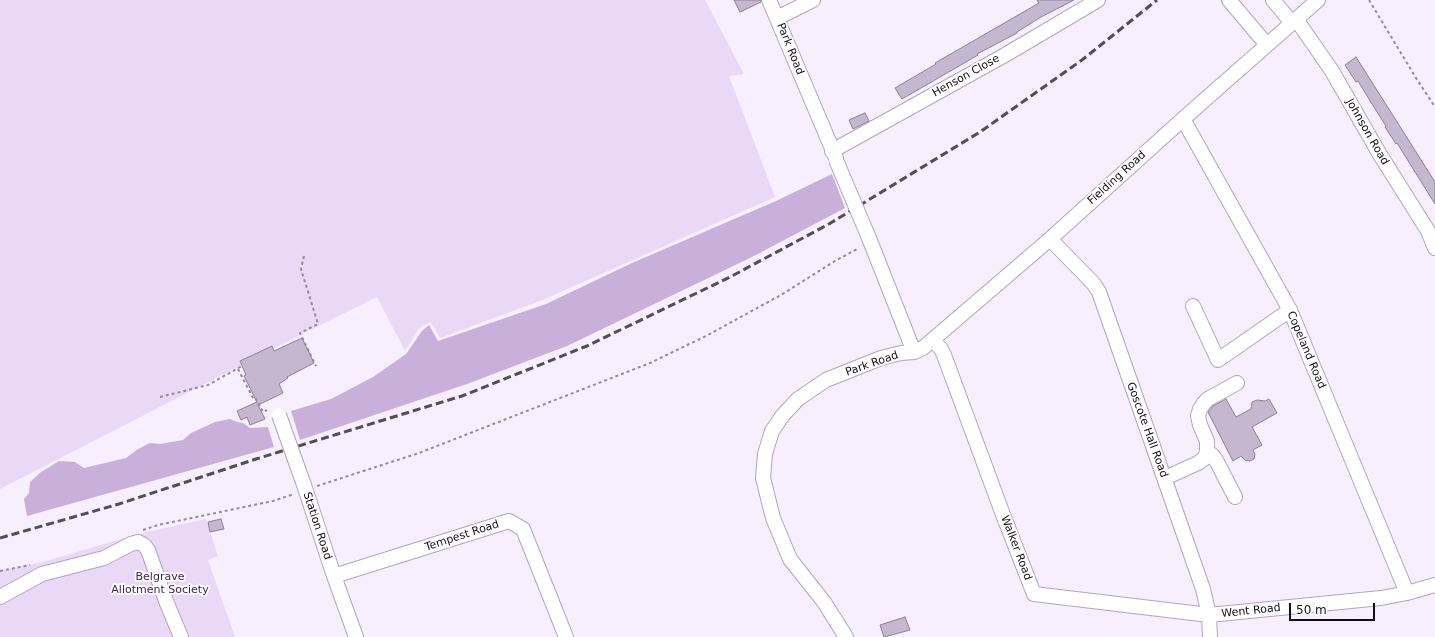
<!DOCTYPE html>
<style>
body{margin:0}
#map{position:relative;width:1435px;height:637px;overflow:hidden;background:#f7effd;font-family:"DejaVu Sans",sans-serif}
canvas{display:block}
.scale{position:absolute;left:1289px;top:603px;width:86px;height:18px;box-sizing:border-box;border:2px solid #110d15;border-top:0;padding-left:5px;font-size:12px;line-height:14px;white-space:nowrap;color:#110d15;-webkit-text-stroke:3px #fff;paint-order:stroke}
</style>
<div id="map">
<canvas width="1435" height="637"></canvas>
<div class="scale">50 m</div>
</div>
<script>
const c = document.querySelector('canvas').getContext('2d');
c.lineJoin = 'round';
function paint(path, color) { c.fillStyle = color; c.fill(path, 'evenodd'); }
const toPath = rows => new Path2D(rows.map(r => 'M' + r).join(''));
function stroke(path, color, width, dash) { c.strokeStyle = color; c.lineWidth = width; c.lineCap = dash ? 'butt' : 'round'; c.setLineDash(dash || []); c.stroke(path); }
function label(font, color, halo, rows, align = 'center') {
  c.font = font + ' "DejaVu Sans",sans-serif'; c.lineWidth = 3.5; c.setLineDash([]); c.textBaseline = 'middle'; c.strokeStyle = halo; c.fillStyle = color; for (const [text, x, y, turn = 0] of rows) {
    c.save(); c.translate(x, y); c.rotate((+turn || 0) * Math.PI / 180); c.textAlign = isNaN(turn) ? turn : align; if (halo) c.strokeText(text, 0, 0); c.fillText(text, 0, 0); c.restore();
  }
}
paint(toPath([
 [0,0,705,0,744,74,729,76,775,197,545,299,440,338,431,322,419,328,405,351,377,297,304,333,0,489],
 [206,519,218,556,208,560,235,637,0,637,0,571,43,562,138,534]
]), '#ead8f7');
paint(toPath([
 [832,174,845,208,752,257,567,346,467,384,300,440,291,411,331,399,373,377,406,354,422,331,429,325,438,341,546,304,632,263,776,201],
 [230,419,237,422,243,423,250,428,268,427,274,447,27,516,24,499,29,493,30,482,41,472,59,461,75,462,84,468,126,458,138,449,150,443,160,444,183,440,191,433,215,422]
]), '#c9b0db');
const building = toPath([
 [734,0,761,0,761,2,740,12,734,0],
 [1037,0,1074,0,1041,17,1017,32,1017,33,977,54,978,55,902,99,895,88,936,64,935,63,949,55,1039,3,1037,0],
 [1356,57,1435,182,1435,204,1397,143,1396,144,1385,127,1386,126,1372,104,1358,81,1356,82,1345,65,1356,57],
 [865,113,869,121,853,129,849,120,865,113],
 [302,338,314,363,287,377,288,378,279,384,283,393,258,405,265,419,250,425,247,417,241,420,237,411,257,402,244,376,246,375,240,361,272,346,274,351,302,338],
 [1226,399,1236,417,1251,409,1252,402,1257,400,1265,401,1269,399,1277,413,1252,427,1262,445,1253,450,1255,454,1254,459,1250,461,1245,460,1241,456,1233,461,1208,412,1213,406,1226,399],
 [221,519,224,529,210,532,208,522,221,519],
 [905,617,910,630,884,637,880,625,905,617]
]);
paint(building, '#c4b7cf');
stroke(building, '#8d8197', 1);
const minor = toPath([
 [769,0,836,158],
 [1229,0,1267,45],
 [1273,0,1292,23],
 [777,18,813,0],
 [1296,19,1332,71,1379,153,1428,231,1435,248],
 [1183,119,1290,310,1407,593],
 [832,151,1005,55,1098,0],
 [869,238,914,352],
 [1050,239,1093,283,1099,292,1203,589,1209,615,1210,637],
 [1193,306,1218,360,1290,310],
 [933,340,941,349,944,355,1002,512,1034,594,1209,615,1381,598,1407,593,1435,585],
 [1207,451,1213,456,1217,462,1235,497],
 [1165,478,1198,463,1205,458,1207,451,1207,441,1200,425,1198,416,1200,409,1204,403,1208,399,1237,383],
 [304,485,334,576,356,637],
 [334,576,509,521,523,529,566,637],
 [0,597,42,574,104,558,131,544,138,542,144,545,148,550,166,601,181,637],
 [846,637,824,602,790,559,773,518,763,478,765,454,772,431,783,415,798,399,826,380,881,358,901,353,914,352,923,348,1050,239,1183,119,1318,0]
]);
stroke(minor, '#b2a5bc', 16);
stroke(toPath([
 [1369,0,1416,78,1435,107],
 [304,256,301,269,318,324,300,333,316,366],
 [238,369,254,400,256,399,263,412,267,410],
 [160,397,208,385,242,366],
 [317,486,419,453,650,363,706,336,781,295,835,261,859,248],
 [143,530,158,525,273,501,294,494],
 [0,571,30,565]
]), '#938c98', 2, [3, 3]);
stroke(minor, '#fff', 14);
stroke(toPath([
 [0,538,119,504,256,459,462,396,587,346,730,277,829,224,980,132,1082,60,1157,0]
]), '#524d56', 3, [8, 4]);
const minorBridge = toPath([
 [836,160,869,238],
 [279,415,304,485]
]);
stroke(minorBridge, '#b2a5bc', 16, []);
stroke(minorBridge, '#fff', 14);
label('11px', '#110d15', '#fff', [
 ["Park Road",790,49,68],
 ["Henson Close",966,76,-29],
 ["Johnson Road",1367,132,60],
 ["Fielding Road",1117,178,-42],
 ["Copeland Road",1306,350,67],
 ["Park Road",872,364,-19],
 ["Goscote Hall Road",1147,430,70],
 ["Station Road",317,526,72],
 ["Tempest Road",462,536,-18],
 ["Walker Road",1016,548,69],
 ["Went Road",1251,611,-6]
]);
label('11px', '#3d1d50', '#fff', [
 ["Belgrave",160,577],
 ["Allotment Society",160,590]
]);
</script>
